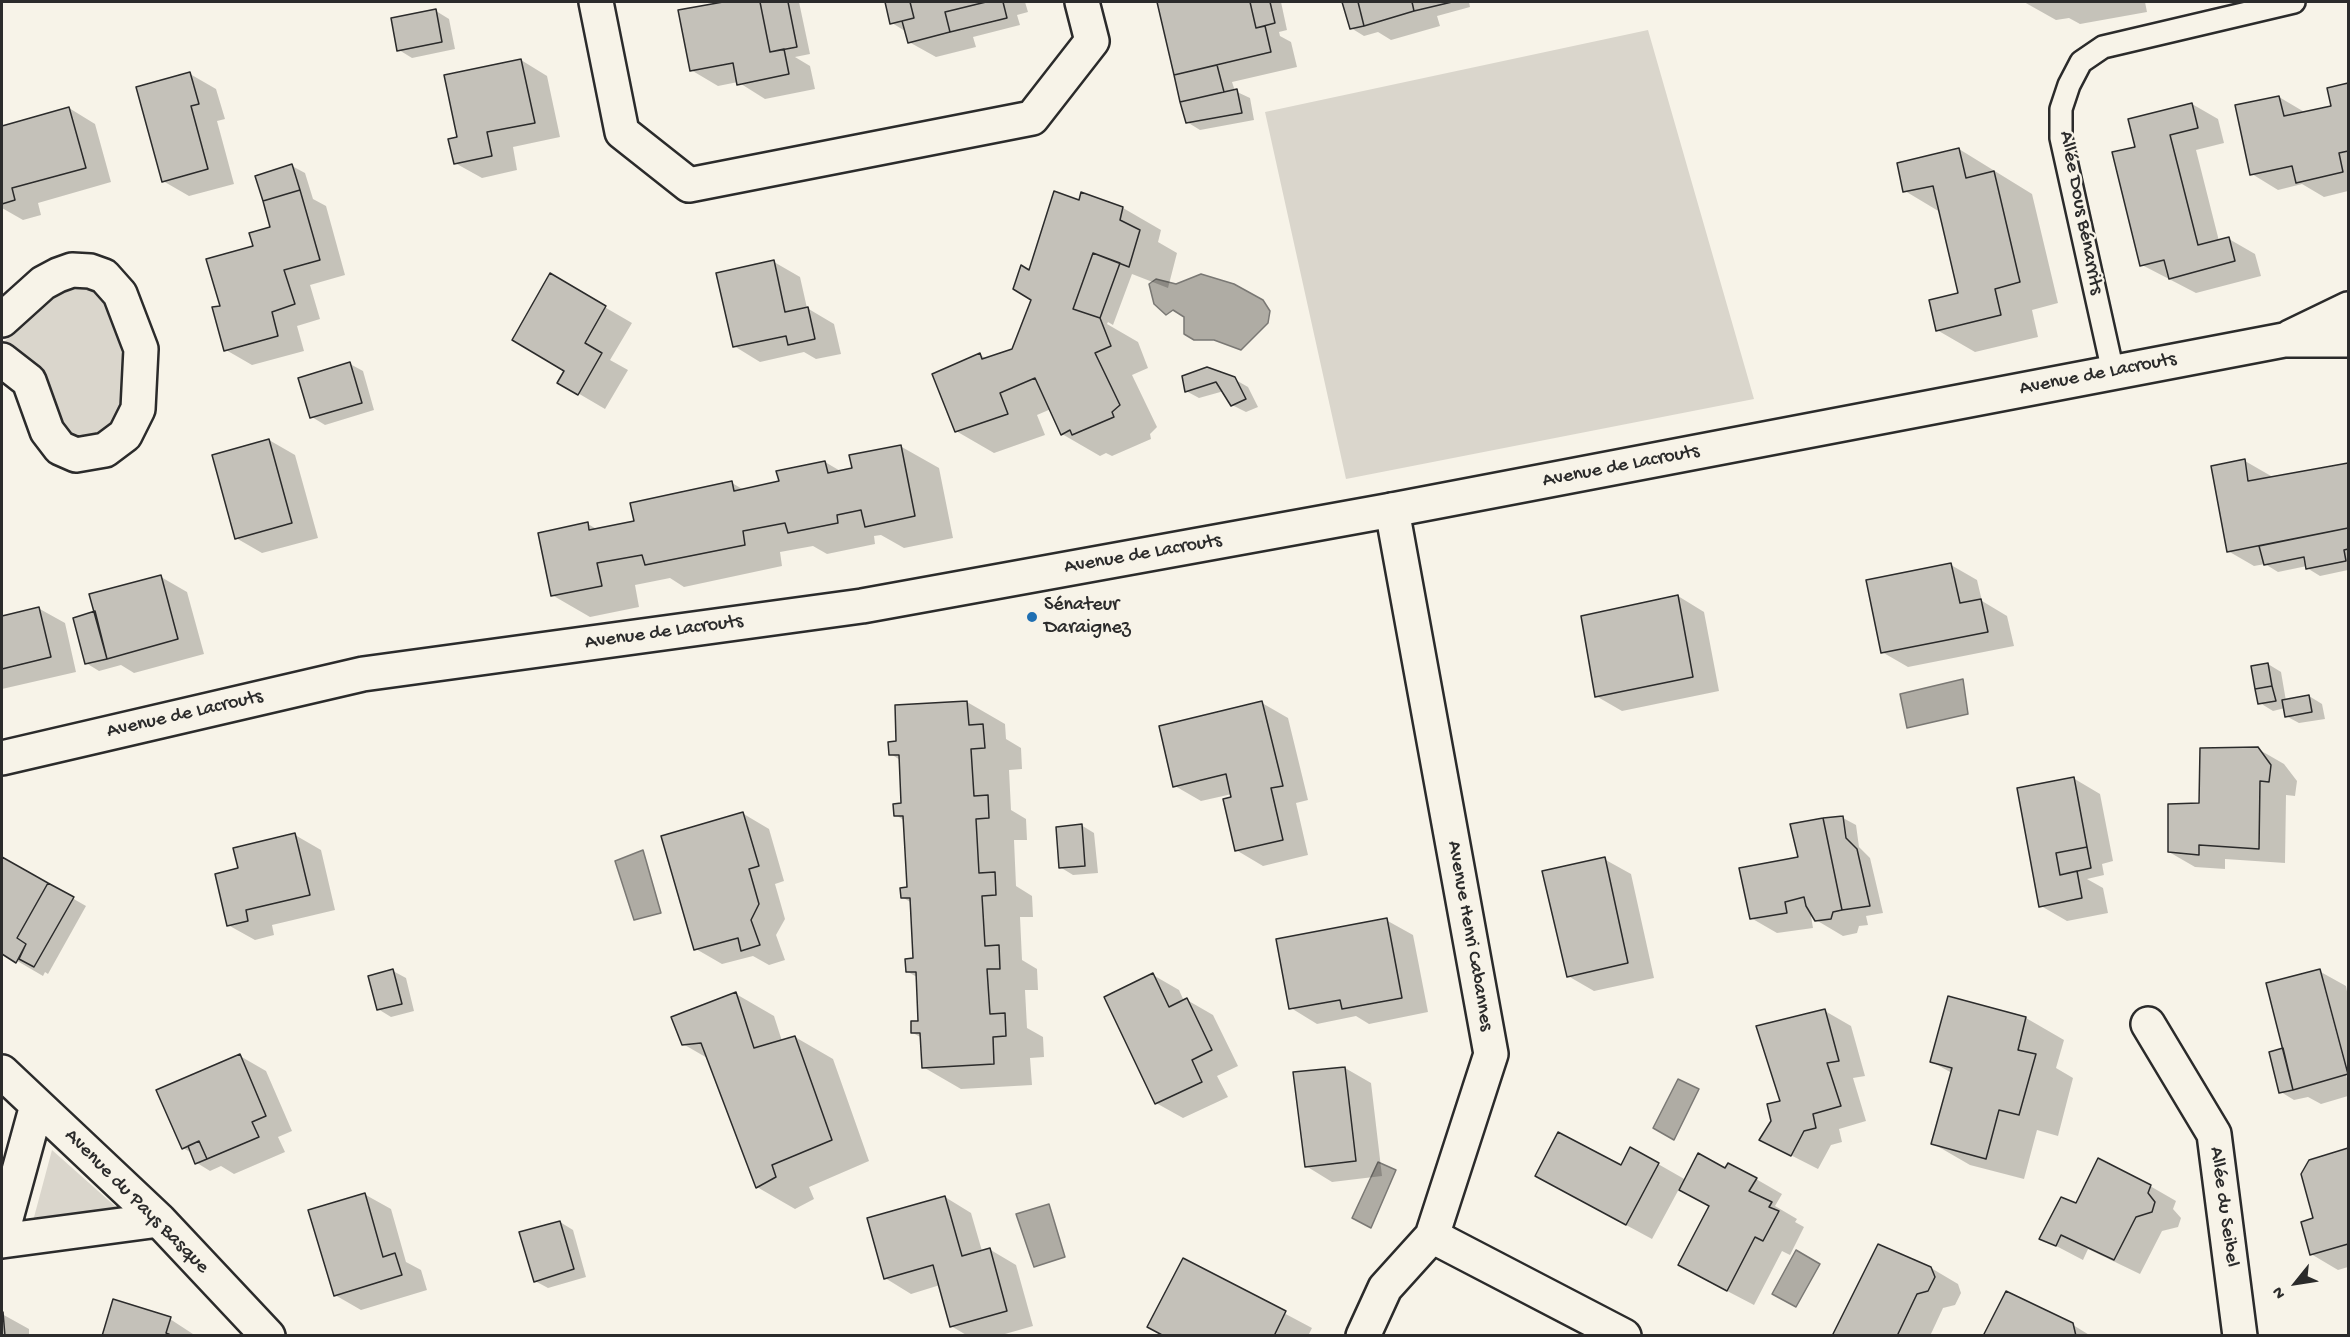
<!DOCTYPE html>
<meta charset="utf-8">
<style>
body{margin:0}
#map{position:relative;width:2350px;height:1337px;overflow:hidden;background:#f7f3e8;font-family:"Gochi Hand",sans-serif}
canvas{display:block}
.frame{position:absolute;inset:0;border:3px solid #2b2b2b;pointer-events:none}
.north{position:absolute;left:2266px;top:1253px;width:60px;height:60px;-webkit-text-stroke:4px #f7f3e8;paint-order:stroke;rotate:240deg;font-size:16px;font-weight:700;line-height:24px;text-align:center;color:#2b2b2b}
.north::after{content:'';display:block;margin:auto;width:21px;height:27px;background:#2b2b2b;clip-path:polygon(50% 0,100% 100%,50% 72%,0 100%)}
</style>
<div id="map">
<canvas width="2350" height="1337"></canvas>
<div class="frame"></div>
<div class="north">N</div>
</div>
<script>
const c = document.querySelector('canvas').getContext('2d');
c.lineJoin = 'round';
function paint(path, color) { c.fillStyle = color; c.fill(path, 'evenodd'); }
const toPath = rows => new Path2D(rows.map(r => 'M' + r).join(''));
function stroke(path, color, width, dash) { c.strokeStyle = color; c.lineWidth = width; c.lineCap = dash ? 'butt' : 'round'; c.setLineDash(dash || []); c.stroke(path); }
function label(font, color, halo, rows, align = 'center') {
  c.font = font + ' "Gochi Hand",sans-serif'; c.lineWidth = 4.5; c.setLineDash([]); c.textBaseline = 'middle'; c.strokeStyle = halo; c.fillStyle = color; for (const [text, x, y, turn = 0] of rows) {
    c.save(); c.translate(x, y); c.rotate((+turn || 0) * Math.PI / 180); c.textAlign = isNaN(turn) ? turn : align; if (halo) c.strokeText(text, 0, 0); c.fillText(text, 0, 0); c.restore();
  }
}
paint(toPath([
 [1648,30,1754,399,1346,479,1265,112],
 [87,281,107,298,131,388,114,433,85,441,61,429,35,373,3,343,62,289],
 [52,1150,116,1207,33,1221]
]), '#dad6cc');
const water = toPath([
 [1201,274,1234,284,1263,300,1270,311,1268,323,1241,350,1214,340,1194,340,1184,334,1184,317,1173,310,1166,315,1154,304,1149,284,1156,279,1176,284,1201,274],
 [1963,679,1968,714,1907,728,1900,694,1963,679],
 [643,850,661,913,634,920,615,861,643,850],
 [1678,1079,1699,1089,1674,1140,1653,1128,1678,1079],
 [1378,1162,1396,1170,1371,1228,1352,1218,1378,1162],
 [1049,1204,1065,1257,1034,1267,1016,1214,1049,1204],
 [1796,1250,1820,1264,1796,1307,1772,1294,1796,1250]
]);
paint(water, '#afaca4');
stroke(water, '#7a7874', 1.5);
paint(toPath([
 [731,2,799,2,810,54,795,57,810,66,815,89,765,99,738,82,718,86,691,70,680,11],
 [886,2,1025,2,1028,12,1017,15,1020,25,973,37,976,47,936,57,909,42,905,31,892,23],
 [1159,2,1281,2,1287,30,1279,32,1280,36,1291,42,1297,67,1232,82,1235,91,1250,98,1254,120,1200,130,1187,122],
 [1344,2,1469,2,1470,7,1437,16,1440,26,1391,40,1378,32,1364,36,1351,28],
 [2024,2,2145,2,2147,12,2080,24,2069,18,2056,20],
 [436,11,449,19,455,49,412,58,399,50],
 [521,60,547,76,560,137,513,147,517,170,482,178,455,163,459,138],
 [190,74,216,89,225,119,217,121,234,184,189,196,163,181],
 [2348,85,2348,191,2324,197,2302,184,2278,190,2252,174,2279,97,2306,113,2332,107,2329,89],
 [2192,104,2218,119,2224,143,2196,150,2219,241,2229,239,2255,254,2261,276,2196,293,2142,265,2137,148],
 [69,108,95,124,111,182,38,203,41,215,23,220,2,208,2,127],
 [1959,149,2032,194,2058,303,2032,310,2038,337,1975,352,1937,330,1960,295,1940,212,1905,191],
 [292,166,305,173,313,199,326,206,345,275,310,285,320,319,297,326,304,351,252,365,226,350,222,307,254,247,272,228],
 [1080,201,1123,208,1161,230,1158,242,1177,253,1168,288,1132,274,1113,325,1108,322,1107,324,1138,342,1148,368,1132,375,1157,427,1150,434,1151,439,1112,456,1106,453,1100,456,1062,434,1051,409,1037,415,1045,435,994,453,956,431,980,355,987,359,1013,350,1033,299,1030,272],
 [774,262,800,277,807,308,834,324,841,354,816,359,804,352,760,362,734,346],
 [551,276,632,323,610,360,628,370,605,409,559,382,566,370],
 [350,364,363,371,374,410,325,425,312,417],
 [1183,377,1234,379,1248,387,1258,407,1246,412,1232,405,1224,391,1199,398,1186,391],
 [269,440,295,455,318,538,262,553,236,538],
 [900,446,939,468,953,538,904,548,881,535,874,536,875,544,827,554,813,546,780,552,782,566,684,587,670,578,635,585,639,607,590,617,552,595,588,524,598,530,635,522,732,483,744,490,780,483,825,462,842,472,853,469],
 [2245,461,2271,476,2272,478,2348,464,2348,570,2320,576,2307,568,2307,566,2278,572,2265,564,2254,566,2228,551],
 [1951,565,1977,580,1982,601,2007,616,2014,646,1908,667,1882,652],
 [161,577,187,592,204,654,134,673,121,665,99,671,86,663,96,613],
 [1678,596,1704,612,1719,691,1622,711,1596,696],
 [38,608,65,623,76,672,2,689,2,617],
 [2268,664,2281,672,2286,701,2309,696,2322,704,2325,719,2299,723,2286,716,2285,708,2273,711,2260,703],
 [967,702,1005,724,1006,739,1021,748,1022,769,1009,770,1011,810,1026,819,1027,840,1014,840,1016,886,1032,896,1033,917,1020,917,1022,960,1037,969,1038,990,1025,990,1027,1028,1043,1037,1044,1057,1030,1058,1032,1085,961,1089,923,1067,922,1038,913,1033,920,1022,917,977,908,972,915,960,912,903,902,897,909,888,905,821,896,815,903,805,900,760,891,754,898,743],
 [1262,703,1288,718,1308,800,1296,803,1308,855,1263,866,1236,850,1232,794,1201,801,1175,786],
 [2258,749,2284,764,2297,781,2295,796,2286,795,2285,863,2225,859,2225,869,2195,867,2169,852,2201,805],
 [2073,778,2100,794,2113,861,2102,864,2104,875,2087,879,2103,888,2108,913,2067,921,2041,906],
 [742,813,769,829,784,881,775,884,785,919,776,935,785,960,769,965,753,956,722,964,696,949],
 [1843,818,1856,825,1859,847,1870,858,1883,913,1866,916,1868,925,1859,926,1857,933,1843,936,1816,920,1814,916,1811,916,1813,928,1777,933,1751,918,1800,858],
 [1081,825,1094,833,1098,873,1073,875,1060,867],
 [295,835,321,850,335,910,272,925,274,935,255,940,228,925,240,869],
 [2,858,86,906,48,974,45,972,43,976,2,952],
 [1604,859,1631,874,1654,978,1594,991,1568,976],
 [1386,920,1413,935,1428,1012,1369,1024,1356,1016,1317,1024,1291,1008],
 [393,971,406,978,414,1011,391,1017,378,1009],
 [2319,971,2346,986,2348,997,2348,1071,2326,989,2323,989,2348,1082,2348,1096,2321,1104,2308,1097,2294,1100,2281,1092,2282,1050],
 [1153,975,1179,990,1184,1001,1187,1000,1213,1015,1238,1066,1217,1076,1228,1097,1183,1118,1156,1103],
 [736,994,774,1016,782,1041,795,1037,833,1059,869,1161,809,1187,814,1199,795,1209,757,1187,709,1059,683,1044],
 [1949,998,2026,1018,2064,1040,2056,1068,2073,1078,2058,1136,2037,1130,2024,1179,1970,1165,1932,1143,1952,1073,1932,1062],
 [1825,1011,1851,1026,1865,1076,1853,1078,1866,1121,1839,1129,1842,1142,1831,1145,1818,1169,1761,1140,1782,1102],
 [240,1056,266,1071,292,1131,278,1137,285,1152,234,1174,221,1166,210,1171,197,1163,192,1153,183,1148],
 [1345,1068,1371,1083,1382,1176,1332,1182,1306,1166],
 [2348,1150,2348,1267,2338,1270,2311,1254,2315,1219,2310,1162],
 [1658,1164,1686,1180,1726,1170,1756,1179,1782,1194,1775,1206,1797,1219,1795,1222,1804,1227,1790,1255,1782,1251,1754,1305,1706,1280,1711,1207,1679,1189,1652,1239,1563,1191,1622,1167],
 [2150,1186,2176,1201,2173,1209,2181,1218,2178,1227,2162,1231,2140,1274,2088,1249,2083,1260,2041,1238,2077,1205],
 [364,1194,391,1209,406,1262,421,1270,427,1290,361,1310,335,1295],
 [945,1197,971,1213,982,1251,989,1249,1016,1265,1033,1326,998,1336,968,1336,951,1326,940,1285,911,1294,885,1278],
 [560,1222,573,1230,586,1277,548,1288,535,1281],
 [1184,1260,1312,1328,1308,1336,1165,1336],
 [1931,1268,1958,1284,1961,1293,1955,1305,1943,1308,1930,1336,1834,1336],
 [2,1314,29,1329,29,1336,2,1336],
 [170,1319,196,1336,103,1336],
 [2073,1325,2091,1336,1984,1336]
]), '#0003');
const building = toPath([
 [723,2,760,2,770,52,784,49,789,74,737,85,733,63,690,71,678,10,723,2],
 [760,2,788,2,797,47,770,52,760,2],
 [885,2,910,2,914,18,890,24,885,2],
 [910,2,986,2,945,12,950,32,908,43,902,21,914,18,910,2],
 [986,2,1003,2,1007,18,950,32,945,12,986,2],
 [1157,2,1250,2,1256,28,1265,26,1271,52,1174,75,1157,2],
 [1250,2,1270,2,1275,23,1256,28,1250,2],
 [1342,2,1358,2,1364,26,1350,29,1342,2],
 [1358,2,1412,2,1414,11,1364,26,1358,2],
 [1412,2,1452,2,1414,11,1412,2],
 [436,9,442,42,397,51,391,18,436,9],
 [521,59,535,123,487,132,492,156,454,164,448,139,457,137,444,75,521,59],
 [1217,65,1224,92,1180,102,1174,75,1217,65],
 [190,72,199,104,191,106,208,169,162,182,136,87,190,72],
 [2348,83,2348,151,2339,153,2343,172,2296,183,2292,166,2250,175,2235,105,2279,96,2284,116,2331,106,2327,88,2348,83],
 [1237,89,1242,113,1186,123,1180,102,1237,89],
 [2192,103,2198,128,2170,135,2198,245,2229,237,2235,261,2169,279,2164,260,2140,266,2112,152,2135,147,2128,119,2192,103],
 [69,107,86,168,12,188,15,200,2,204,2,126,69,107],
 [1959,148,1966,178,1994,171,2020,282,1995,289,2001,315,1936,331,1929,300,1958,293,1933,186,1903,192,1897,163,1959,148],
 [292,164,300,190,263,201,255,176,292,164],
 [300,190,320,260,284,270,295,304,272,312,278,336,224,351,212,307,220,306,206,259,253,246,249,233,270,227,263,201,300,190],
 [1054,191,1079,200,1081,192,1123,207,1120,220,1140,230,1129,267,1093,253,1073,309,1100,318,1111,346,1095,353,1120,405,1112,412,1114,417,1072,435,1070,430,1061,435,1035,378,1000,393,1008,414,955,432,932,374,980,353,982,359,1012,349,1031,300,1013,289,1021,265,1029,270,1054,191],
 [1093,253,1120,263,1100,318,1073,309,1093,253],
 [774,260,785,312,808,307,815,339,788,345,786,336,733,347,716,273,774,260],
 [550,273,606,306,585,343,602,353,578,395,557,383,564,371,512,340,550,273],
 [350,362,362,403,310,418,298,378,350,362],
 [1207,367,1235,377,1246,399,1231,406,1216,382,1185,392,1182,376,1207,367],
 [269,439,292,523,235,539,212,455,269,439],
 [901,445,915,516,865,527,861,510,837,515,838,523,788,533,785,523,743,531,745,545,645,565,642,555,597,563,602,586,551,596,538,533,588,522,589,530,634,521,630,503,732,481,734,491,779,481,776,471,825,461,828,473,852,468,849,455,901,445],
 [2245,459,2248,481,2348,463,2348,528,2227,552,2211,466,2245,459],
 [2348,528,2348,549,2344,550,2346,561,2306,569,2304,557,2264,565,2259,546,2348,528],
 [1951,563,1960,603,1981,599,1988,632,1881,653,1866,580,1951,563],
 [161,575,178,639,107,659,89,594,161,575],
 [1678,595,1693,677,1595,697,1581,616,1678,595],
 [39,607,51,657,2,669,2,616,39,607],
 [95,611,107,659,85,664,73,618,95,611],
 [2268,663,2272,686,2255,689,2251,666,2268,663],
 [2272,686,2276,701,2258,704,2255,689,2272,686],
 [2309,695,2312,712,2285,717,2282,700,2309,695],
 [967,701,969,725,983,724,985,748,971,749,974,796,988,795,989,818,976,819,979,873,995,872,996,895,982,896,985,946,999,945,1000,969,987,969,990,1014,1005,1013,1006,1036,993,1037,994,1064,922,1068,920,1033,911,1033,911,1021,918,1021,916,972,906,972,905,959,913,958,910,898,901,898,900,888,907,887,903,816,894,816,893,804,901,803,899,755,889,755,888,742,896,741,895,705,967,701],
 [1262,701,1283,786,1271,788,1283,840,1235,851,1223,799,1231,797,1226,774,1173,787,1159,726,1262,701],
 [2258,747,2271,765,2269,782,2260,781,2259,849,2199,845,2199,855,2168,852,2168,804,2199,803,2200,748,2258,747],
 [2074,777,2087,847,2056,853,2060,875,2077,871,2082,898,2039,907,2017,788,2074,777],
 [743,812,759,866,749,869,759,904,751,920,760,945,741,951,738,938,694,950,661,836,743,812],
 [1843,816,1846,838,1857,849,1870,906,1842,910,1823,818,1843,816],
 [1823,818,1842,910,1833,912,1831,919,1815,921,1806,906,1804,897,1785,902,1787,913,1750,919,1739,868,1798,857,1790,824,1823,818],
 [1082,824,1085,866,1059,868,1056,827,1082,824],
 [295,833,310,895,246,910,248,921,227,926,215,874,238,868,233,848,295,833],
 [2087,847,2091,868,2060,875,2056,853,2087,847],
 [2,857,48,883,17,938,26,944,16,963,2,954,2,857],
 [1605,857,1628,963,1567,977,1542,871,1605,857],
 [48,883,74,897,34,967,19,959,26,944,17,938,48,883],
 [1387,918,1402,998,1342,1009,1340,1000,1289,1009,1276,939,1387,918],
 [393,969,402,1004,377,1010,368,976,393,969],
 [2320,969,2348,1074,2293,1090,2266,983,2320,969],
 [1153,973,1169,1007,1187,998,1212,1050,1192,1060,1202,1082,1155,1104,1104,997,1153,973],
 [736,992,754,1048,795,1036,832,1140,772,1165,776,1177,756,1188,701,1043,682,1045,671,1017,736,992],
 [1948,996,2026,1017,2018,1050,2036,1054,2019,1115,1999,1110,1986,1159,1931,1144,1952,1068,1930,1062,1948,996],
 [1825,1009,1839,1061,1827,1063,1841,1106,1813,1114,1816,1128,1804,1131,1791,1156,1759,1140,1771,1121,1767,1104,1780,1101,1756,1026,1825,1009],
 [2283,1048,2293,1090,2279,1093,2269,1052,2283,1048],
 [240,1054,266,1116,252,1122,259,1137,207,1159,199,1141,182,1149,156,1090,240,1054],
 [1345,1067,1356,1161,1305,1167,1293,1072,1345,1067],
 [1558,1132,1621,1165,1630,1147,1659,1163,1626,1225,1535,1176,1558,1132],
 [199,1141,207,1159,195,1164,188,1146,199,1141],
 [2348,1148,2348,1244,2310,1255,2301,1222,2313,1218,2301,1174,2309,1160,2348,1148],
 [1698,1153,1725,1168,1728,1163,1757,1178,1749,1191,1772,1202,1769,1207,1779,1211,1763,1241,1755,1237,1727,1291,1678,1265,1709,1206,1679,1190,1698,1153],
 [2098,1158,2151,1185,2148,1193,2155,1202,2152,1212,2136,1217,2114,1260,2061,1235,2056,1246,2039,1239,2061,1197,2076,1203,2098,1158],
 [365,1193,383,1257,395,1253,402,1275,334,1296,308,1210,365,1193],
 [945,1196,962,1256,990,1248,1007,1311,950,1327,933,1265,884,1279,867,1218,945,1196],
 [560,1221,574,1269,534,1282,519,1232,560,1221],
 [1878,1244,1931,1267,1935,1277,1928,1291,1917,1294,1897,1336,1832,1336,1878,1244],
 [1183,1258,1286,1311,1274,1336,1164,1336,1147,1327,1183,1258],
 [2006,1291,2073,1323,2076,1336,1983,1336,2006,1291],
 [113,1299,171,1317,166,1333,173,1336,102,1336,113,1299],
 [2,1312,3,1312,5,1336,2,1336,2,1312]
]);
paint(building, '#c4c1b9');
stroke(building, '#2b2b2b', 1.5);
const service = toPath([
 [2113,372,2061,138,2061,109,2069,85,2081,62,2103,47,2294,2]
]);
const minor = toPath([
 [596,2,622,132,689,185,1032,118,1092,41,1082,2],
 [2,320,43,283,58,275,72,270,90,271,104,276,120,294,141,349,138,409,125,435,105,450,76,455,60,448,47,431,29,381,2,360],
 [2148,1024,2214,1134,2240,1336],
 [2,1072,159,1220,268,1336],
 [2,1233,37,1105],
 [1432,1236,1624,1336],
 [2,1241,159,1220],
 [1363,1336,1385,1288,1432,1236,1491,1054,1392,510]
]);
const tertiary = toPath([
 [2290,337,2348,309],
 [2,758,363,674,862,606,1392,510,2284,340,2348,340]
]);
stroke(service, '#2b2b2b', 26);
stroke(minor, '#2b2b2b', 38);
stroke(tertiary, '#2b2b2b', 38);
stroke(service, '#f7f3e8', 21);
stroke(minor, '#f7f3e8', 33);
stroke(tertiary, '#f7f3e8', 33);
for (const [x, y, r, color] of [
 [1032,617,6,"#1f6fb2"]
]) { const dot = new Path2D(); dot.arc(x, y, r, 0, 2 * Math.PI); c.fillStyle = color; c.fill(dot); stroke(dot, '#f7f3e8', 2); }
label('20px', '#2b2b2b', '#f7f3e8', [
 ["Allée Dous Bénarrits",2080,213,79],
 ["Avenue de Lacrouts",2098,375,-11],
 ["Avenue de Lacrouts",1621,467,-11],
 ["Avenue de Lacrouts",1143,555,-10],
 ["Avenue de Lacrouts",664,633,-8],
 ["Avenue de Lacrouts",185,715,-13],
 ["Avenue Henri Cabannes",1469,936,80],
 ["Avenue du Pays Basque",136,1202,45],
 ["Allée du Seibel",2223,1207,82]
]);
label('20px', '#2b2b2b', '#f7f3e8', [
 ["Sénateur",1044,606],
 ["Daraignez",1044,629]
], 'left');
</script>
